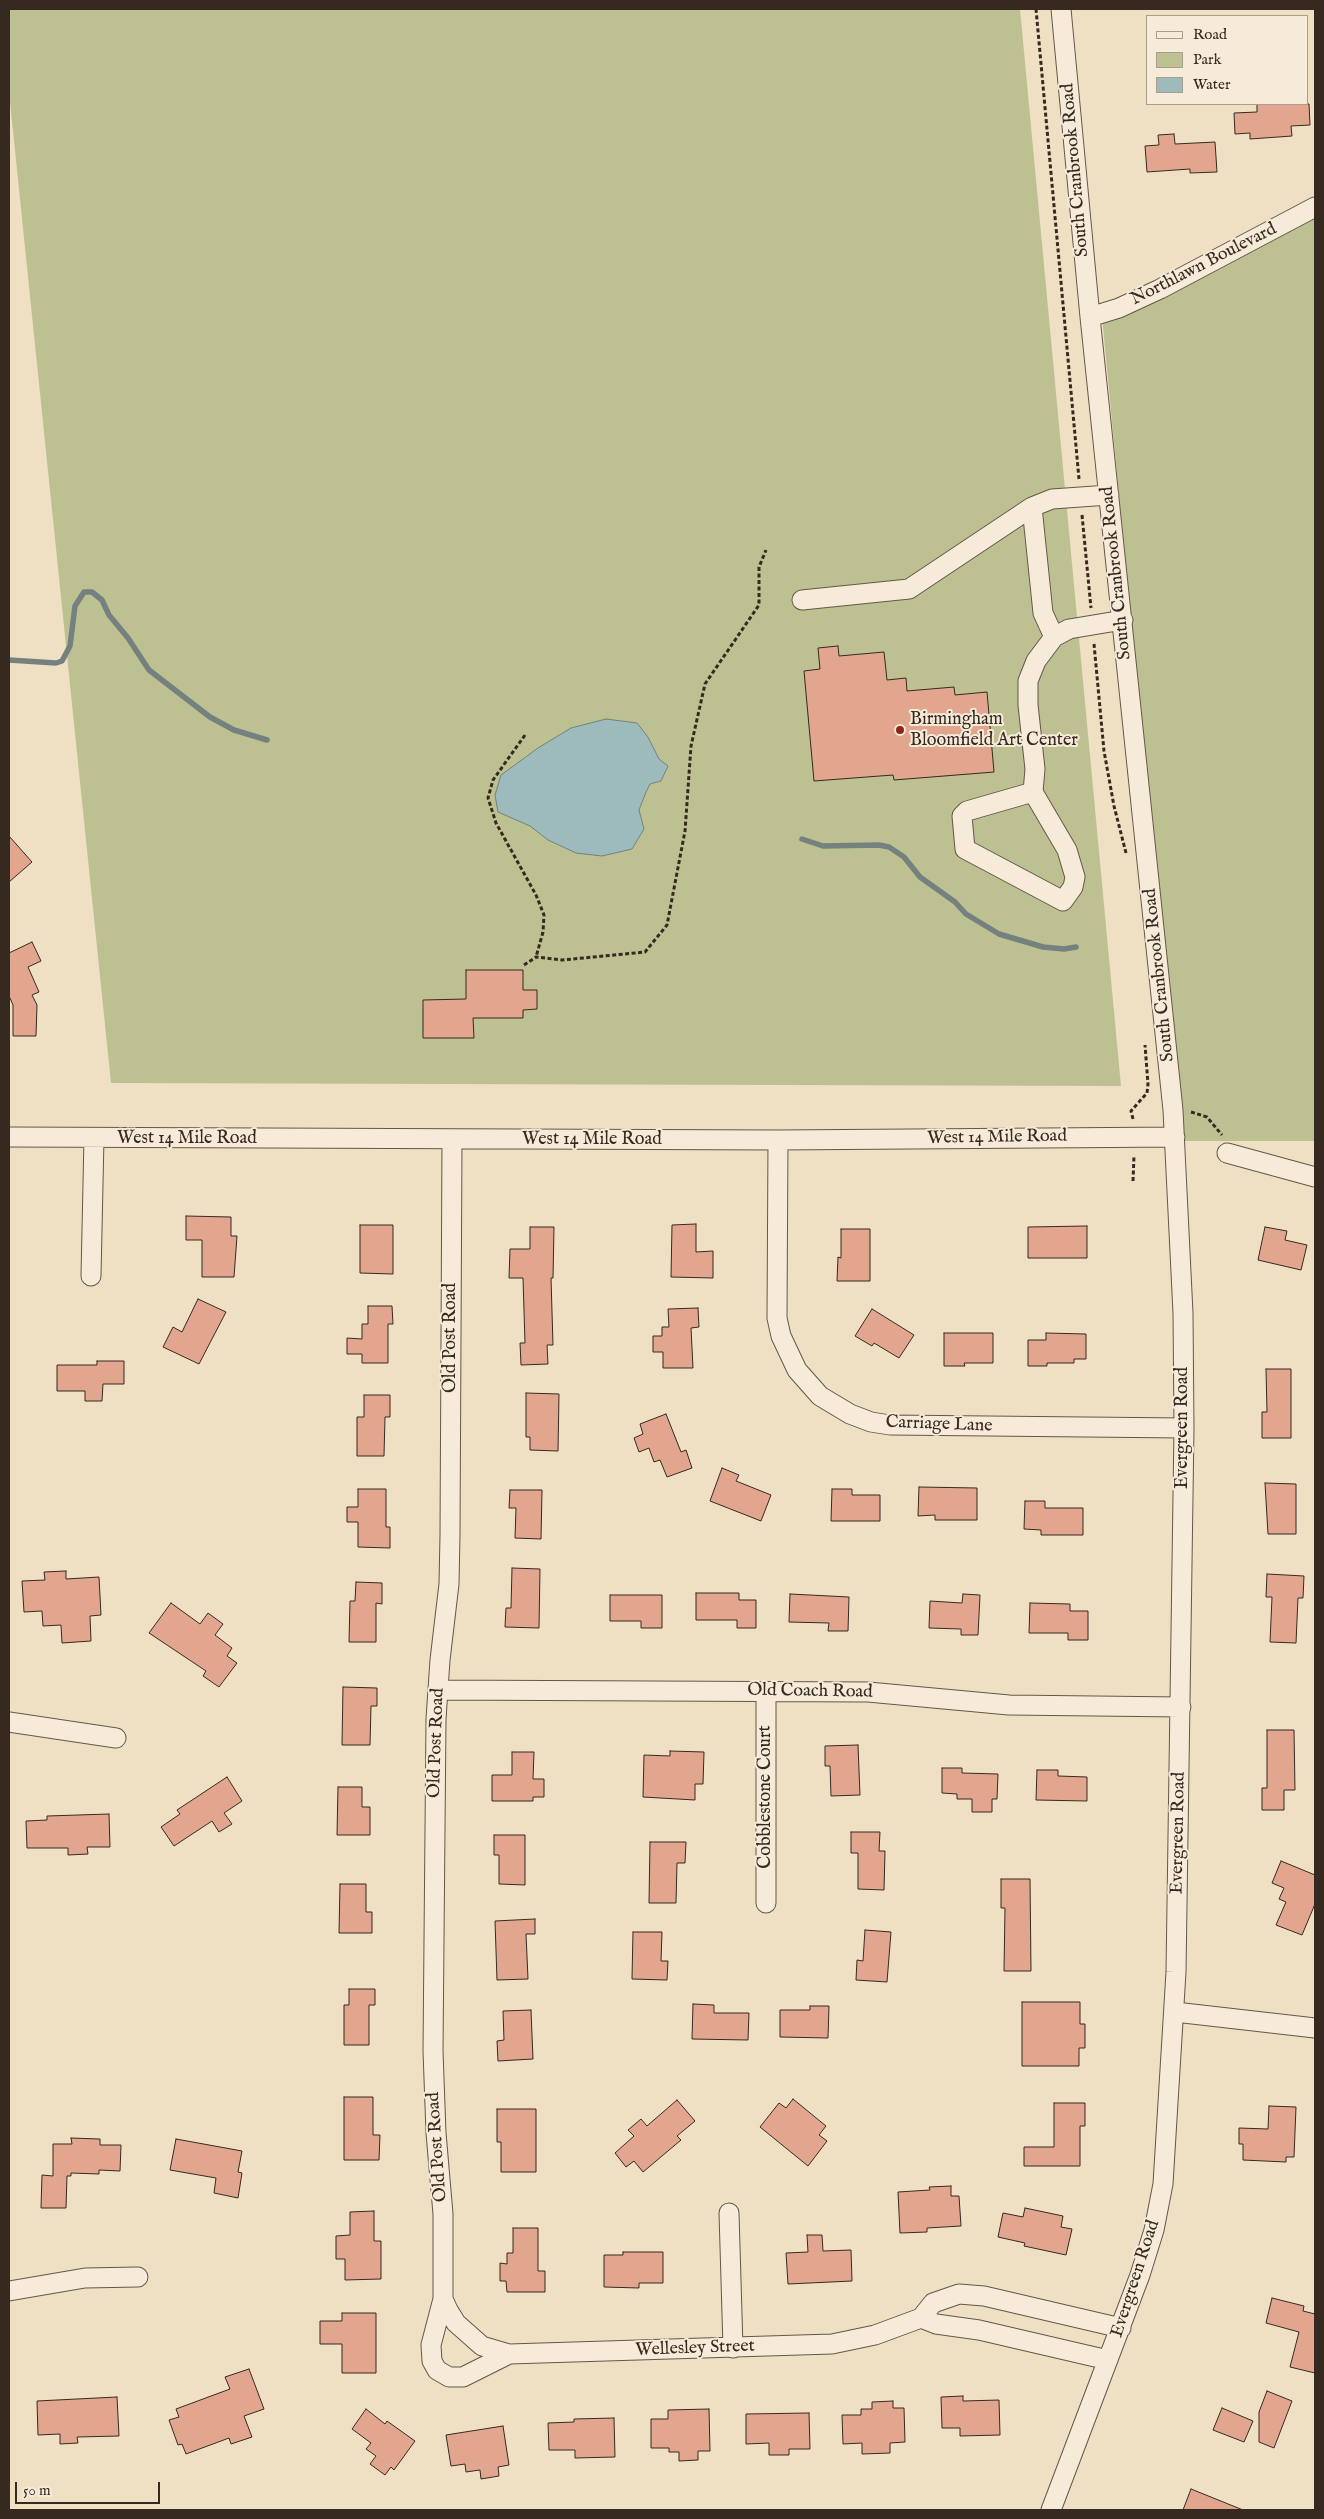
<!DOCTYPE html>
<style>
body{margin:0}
#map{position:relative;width:1324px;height:2519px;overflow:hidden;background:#efe0c3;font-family:"IM FELL English",serif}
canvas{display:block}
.frame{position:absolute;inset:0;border:10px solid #362920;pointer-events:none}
.legend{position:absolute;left:1146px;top:15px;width:162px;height:90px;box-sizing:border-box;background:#f5ebd8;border:1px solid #a99d8e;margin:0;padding:6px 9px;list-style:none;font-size:15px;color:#362920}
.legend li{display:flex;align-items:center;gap:10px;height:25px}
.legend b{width:25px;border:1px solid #a99d8e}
.scale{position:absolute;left:15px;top:2482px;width:145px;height:22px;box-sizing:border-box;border:2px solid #362920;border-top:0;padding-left:6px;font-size:15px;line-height:18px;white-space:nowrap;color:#362920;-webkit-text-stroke:4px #f5ebd8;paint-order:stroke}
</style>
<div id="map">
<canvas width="1324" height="2519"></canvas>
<div class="frame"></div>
<ul class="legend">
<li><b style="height:6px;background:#f5ebd8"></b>Road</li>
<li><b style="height:14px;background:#bdc191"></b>Park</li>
<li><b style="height:14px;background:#9dbbbd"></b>Water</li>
</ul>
<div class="scale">50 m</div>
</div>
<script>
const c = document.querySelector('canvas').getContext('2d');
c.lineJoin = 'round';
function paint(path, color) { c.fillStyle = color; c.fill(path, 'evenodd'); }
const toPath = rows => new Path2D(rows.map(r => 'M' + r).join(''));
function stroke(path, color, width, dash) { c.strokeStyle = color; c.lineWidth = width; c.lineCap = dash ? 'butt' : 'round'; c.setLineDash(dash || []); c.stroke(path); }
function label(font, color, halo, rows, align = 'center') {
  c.font = font + ' "IM FELL English",serif'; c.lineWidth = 4; c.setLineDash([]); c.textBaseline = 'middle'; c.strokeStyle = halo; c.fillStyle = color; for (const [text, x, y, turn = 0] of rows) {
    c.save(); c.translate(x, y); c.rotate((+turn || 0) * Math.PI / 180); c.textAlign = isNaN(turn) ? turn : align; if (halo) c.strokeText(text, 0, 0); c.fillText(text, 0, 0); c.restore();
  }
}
paint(toPath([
 [9,9,1020,9,1121,1086,111,1083,9,92],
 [1315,204,1315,1141,1180,1141,1102,316]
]), '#bdc191');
const water = toPath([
 [606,719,637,723,648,737,659,759,668,766,661,781,650,784,646,792,639,810,644,829,632,849,602,856,576,853,548,840,530,826,498,812,495,795,501,775,538,748,571,728,606,719]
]);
paint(water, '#9dbbbd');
stroke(water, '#74817e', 1);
stroke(toPath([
 [9,660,56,663,62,661,70,646,75,606,84,592,92,592,102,600,109,615,128,638,149,670,210,717,234,730,267,740],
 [802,839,823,846,879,845,889,847,904,857,920,877,955,902,966,914,999,934,1043,947,1064,949,1076,947]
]), '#74817e', 5.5);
const building = toPath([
 [1257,104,1309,104,1310,125,1291,126,1292,136,1250,139,1250,133,1235,134,1234,113,1257,112,1257,104],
 [1174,134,1175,144,1215,142,1217,172,1190,173,1190,169,1147,172,1145,146,1159,145,1158,135,1174,134],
 [838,646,839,656,884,652,887,680,906,678,907,691,954,687,955,695,987,692,994,772,894,780,893,775,814,781,804,671,820,669,818,648,838,646],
 [9,836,32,862,9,882,9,836],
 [32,942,41,961,28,967,39,992,32,995,37,1005,36,1036,13,1036,13,1005,9,996,9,953,32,942],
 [466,970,523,970,523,990,537,990,537,1009,523,1010,523,1018,473,1018,474,1038,423,1038,423,1000,466,999,466,970],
 [186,1216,231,1217,231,1236,237,1236,234,1277,202,1277,202,1240,186,1240,186,1216],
 [696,1224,696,1252,713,1251,713,1278,671,1277,672,1225,696,1224],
 [360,1225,393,1225,393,1274,360,1273,360,1225],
 [1087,1226,1087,1258,1028,1258,1028,1227,1087,1226],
 [530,1227,554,1227,553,1278,551,1278,553,1345,547,1345,548,1364,521,1365,520,1343,525,1343,523,1278,509,1278,510,1249,530,1249,530,1227],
 [1265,1227,1287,1231,1285,1240,1307,1245,1301,1270,1258,1260,1265,1227],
 [841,1229,870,1229,870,1281,837,1281,838,1257,841,1258,841,1229],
 [198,1299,226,1312,199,1364,163,1347,173,1327,182,1332,198,1299],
 [368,1306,392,1306,393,1324,388,1324,388,1363,362,1363,362,1354,347,1354,347,1338,362,1339,362,1324,368,1324,368,1306],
 [698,1308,699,1327,691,1328,693,1368,663,1368,663,1352,653,1352,653,1336,662,1336,662,1327,669,1327,668,1309,698,1308],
 [872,1309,914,1335,899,1358,874,1343,872,1346,855,1336,872,1309],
 [944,1333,993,1333,993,1363,964,1363,965,1366,944,1366,944,1333],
 [1046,1333,1086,1334,1086,1359,1074,1359,1074,1363,1047,1363,1047,1366,1028,1366,1028,1340,1046,1340,1046,1333],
 [97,1361,124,1361,124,1384,103,1384,102,1401,85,1401,85,1391,57,1391,57,1365,97,1365,97,1361],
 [1266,1369,1291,1369,1291,1438,1262,1438,1262,1412,1267,1412,1266,1369],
 [526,1393,559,1394,558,1451,530,1450,530,1437,526,1437,526,1393],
 [364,1395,390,1395,390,1417,385,1417,384,1456,357,1456,357,1417,364,1417,364,1395],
 [666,1414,681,1452,686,1450,692,1468,667,1477,660,1460,654,1462,649,1448,639,1452,634,1438,643,1434,640,1424,666,1414],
 [722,1468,739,1475,736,1481,771,1495,761,1521,710,1501,722,1468],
 [1265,1483,1296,1484,1296,1534,1268,1534,1265,1483],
 [919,1487,977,1488,977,1520,935,1520,935,1515,918,1516,919,1487],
 [358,1489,386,1489,386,1527,390,1527,390,1548,358,1547,358,1522,347,1522,347,1507,358,1507,358,1489],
 [832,1489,852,1489,852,1495,880,1495,880,1521,831,1521,832,1489],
 [510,1490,542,1490,541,1539,515,1538,516,1508,509,1508,510,1490],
 [1025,1501,1045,1501,1045,1508,1083,1508,1083,1535,1041,1535,1041,1530,1024,1529,1025,1501],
 [512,1568,540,1569,539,1628,505,1627,506,1608,511,1608,512,1568],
 [66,1571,66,1579,99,1577,101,1615,90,1616,91,1641,62,1643,61,1625,43,1626,42,1611,24,1612,22,1581,45,1580,44,1572,66,1571],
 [1267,1574,1304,1576,1303,1598,1298,1598,1296,1643,1270,1642,1272,1597,1266,1597,1267,1574],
 [356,1582,382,1583,382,1604,376,1603,376,1642,349,1642,350,1601,355,1601,356,1582],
 [696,1593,739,1593,739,1600,756,1600,756,1628,737,1628,737,1620,696,1620,696,1593],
 [790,1594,849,1597,848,1631,828,1631,829,1623,789,1622,790,1594],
 [963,1594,980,1595,978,1635,961,1635,961,1629,929,1628,930,1601,962,1603,963,1594],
 [610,1595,662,1595,662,1628,641,1628,641,1621,610,1621,610,1595],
 [171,1603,200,1624,208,1613,223,1624,215,1635,232,1648,227,1656,237,1663,219,1687,203,1676,206,1671,149,1633,171,1603],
 [1030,1603,1070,1604,1070,1611,1088,1611,1088,1640,1068,1640,1068,1633,1029,1633,1030,1603],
 [343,1687,377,1688,377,1706,371,1706,370,1745,342,1745,343,1687],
 [1267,1730,1294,1730,1295,1790,1284,1790,1284,1810,1262,1810,1262,1788,1267,1788,1267,1730],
 [858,1745,860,1795,831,1796,830,1766,825,1766,825,1746,858,1745],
 [670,1751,704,1752,703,1784,695,1784,695,1800,643,1797,644,1755,670,1756,670,1751],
 [512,1752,534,1752,533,1779,544,1779,544,1797,533,1797,533,1801,492,1801,492,1775,512,1775,512,1752],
 [942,1768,962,1768,962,1773,998,1774,997,1799,992,1799,992,1812,972,1812,972,1799,957,1799,957,1794,942,1793,942,1768],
 [1037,1770,1058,1770,1058,1776,1087,1777,1087,1801,1036,1800,1037,1770],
 [227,1777,242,1801,224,1813,232,1824,219,1832,212,1821,174,1846,161,1827,180,1814,177,1810,227,1777],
 [338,1787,362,1787,362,1807,370,1807,370,1835,337,1835,338,1787],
 [109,1814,110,1847,87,1847,88,1854,68,1855,68,1848,27,1848,26,1821,47,1820,47,1816,109,1814],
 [851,1832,880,1832,879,1851,885,1851,884,1890,858,1889,858,1853,851,1853,851,1832],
 [494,1835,525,1835,525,1885,499,1884,499,1855,494,1855,494,1835],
 [650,1842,686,1842,685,1863,677,1863,676,1903,649,1903,650,1842],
 [1281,1861,1315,1875,1315,1904,1302,1935,1276,1925,1286,1902,1279,1899,1284,1888,1272,1883,1281,1861],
 [1001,1879,1030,1879,1031,1971,1004,1971,1005,1908,1001,1908,1001,1879],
 [340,1884,366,1884,366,1912,372,1912,372,1933,339,1933,340,1884],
 [535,1919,535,1934,526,1934,528,1979,497,1980,495,1921,535,1919],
 [865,1930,891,1932,887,1982,856,1980,857,1960,863,1961,865,1930],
 [633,1932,662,1932,661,1961,668,1961,667,1980,632,1979,633,1932],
 [349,1989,375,1989,375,2005,369,2005,369,2045,344,2045,344,2005,349,2005,349,1989],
 [1022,2002,1080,2002,1080,2024,1085,2024,1085,2048,1079,2048,1079,2066,1022,2066,1022,2002],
 [693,2004,714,2005,714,2013,749,2013,748,2040,692,2039,693,2004],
 [810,2006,829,2006,828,2038,780,2037,780,2010,810,2010,810,2006],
 [531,2010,533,2059,498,2061,497,2041,504,2040,503,2011,531,2010],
 [344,2097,373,2097,373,2135,380,2135,379,2160,344,2160,344,2097],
 [793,2099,826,2126,819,2135,827,2141,808,2166,760,2127,779,2103,786,2108,793,2099],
 [677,2100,695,2121,677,2136,681,2140,643,2172,634,2161,626,2167,615,2153,634,2136,628,2130,641,2119,647,2126,677,2100],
 [1054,2103,1085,2103,1085,2126,1080,2126,1080,2166,1024,2166,1024,2147,1054,2147,1054,2103],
 [1269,2106,1296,2107,1294,2157,1286,2157,1286,2162,1243,2160,1243,2144,1239,2144,1239,2128,1268,2129,1269,2106],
 [497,2109,536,2109,536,2172,501,2172,501,2142,497,2142,497,2109],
 [71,2138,100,2139,100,2145,121,2145,120,2171,99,2170,99,2174,71,2173,71,2176,67,2176,66,2208,41,2208,42,2175,53,2176,53,2144,72,2144,71,2138],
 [176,2139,242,2151,238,2172,242,2173,238,2198,214,2193,216,2178,170,2170,176,2139],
 [951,2186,951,2196,959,2196,961,2226,927,2228,927,2232,900,2233,898,2192,930,2190,929,2187,951,2186],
 [1025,2208,1063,2216,1061,2227,1072,2229,1066,2255,1024,2246,1025,2243,998,2237,1003,2213,1023,2217,1025,2208],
 [374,2211,374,2241,381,2241,381,2279,345,2280,345,2259,336,2259,336,2236,350,2235,350,2212,374,2211],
 [513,2228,538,2228,538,2271,545,2271,545,2292,507,2292,506,2281,500,2281,500,2263,507,2264,507,2253,513,2253,513,2228],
 [807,2235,822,2235,823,2251,851,2250,852,2281,788,2284,786,2253,808,2252,807,2235],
 [623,2252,663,2252,663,2283,639,2283,639,2288,604,2287,604,2255,623,2255,623,2252],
 [1272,2298,1304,2306,1303,2311,1315,2314,1315,2373,1290,2367,1299,2332,1266,2323,1272,2298],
 [342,2313,376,2313,376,2373,342,2373,342,2344,320,2344,320,2321,342,2321,342,2313],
 [249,2369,264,2409,244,2416,252,2437,231,2444,229,2438,186,2454,182,2444,178,2445,169,2420,179,2417,176,2409,230,2389,225,2377,249,2369],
 [1267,2391,1292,2401,1274,2448,1259,2442,1259,2412,1267,2391],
 [963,2396,963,2401,999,2400,1000,2435,960,2436,960,2428,942,2428,941,2397,963,2396],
 [117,2397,119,2436,77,2437,78,2443,60,2444,60,2434,38,2435,37,2401,117,2397],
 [893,2401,893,2408,904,2408,905,2442,890,2443,890,2453,862,2454,862,2443,843,2444,842,2415,861,2415,861,2409,872,2409,872,2402,893,2401],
 [1222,2408,1253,2421,1244,2442,1213,2430,1222,2408],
 [366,2409,385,2424,387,2421,415,2441,394,2470,391,2467,385,2475,370,2464,376,2456,366,2449,371,2443,352,2429,366,2409],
 [709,2409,710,2451,698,2451,698,2460,679,2461,679,2452,669,2452,669,2448,651,2448,651,2419,668,2419,668,2410,709,2409],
 [809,2413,810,2449,789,2449,789,2455,769,2455,769,2443,746,2444,746,2414,809,2413],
 [614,2418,615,2457,575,2458,575,2450,549,2450,548,2423,574,2422,574,2419,614,2418],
 [503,2426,509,2465,498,2467,499,2476,481,2479,480,2470,466,2472,465,2464,451,2466,446,2435,503,2426],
 [1191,2489,1243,2510,1183,2510,1191,2489]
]);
paint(building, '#e2a68f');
stroke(building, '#362920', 1);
const minor = toPath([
 [1090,317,1119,308,1160,289,1315,207],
 [1109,495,1052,499,1032,507,1043,613,1054,637,1069,629,1123,620],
 [802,600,909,589,1032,507],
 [1033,792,967,811,962,816,965,849,1063,901,1073,887,1075,877,1067,850,1033,792,1035,769,1028,705,1028,681,1036,661,1054,637],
 [9,1137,778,1140,1175,1137],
 [452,1140,450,1535,449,1584,440,1660,436,1719,433,2051,436,2133,443,2214,443,2299,448,2310,456,2323,482,2346,509,2354,832,2344,875,2335,921,2318,933,2303,959,2294,984,2296,1121,2328],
 [778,1140,777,1318,781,1336,797,1370,820,1396,850,1414,871,1422,890,1425,1184,1428],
 [1227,1153,1315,1177],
 [91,1276,94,1138],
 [438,1690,868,1692,1009,1705,1181,1707],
 [9,1722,116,1738],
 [766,1903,766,1691],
 [1175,2012,1315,2028],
 [729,2213,733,2348],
 [9,2291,85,2278,138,2277],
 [443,2299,431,2345,432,2361,437,2370,449,2377,463,2377,509,2354],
 [921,2318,936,2324,979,2330,1108,2360],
 [1051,2510,1140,2275,1154,2230,1163,2184,1176,1972,1184,1428,1183,1313,1173,1110,1090,317,1061,9]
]);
stroke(minor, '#645749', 21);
stroke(toPath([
 [1036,9,1079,479],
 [1082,515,1091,608],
 [1094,644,1104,751,1114,806,1126,853],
 [525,735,493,780,488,798,496,823,536,895,544,915,543,932,536,957],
 [524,965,536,957,562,960,645,952,667,925,685,831,691,746,705,684,759,605,759,567,766,550],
 [1191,1112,1207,1117,1222,1135],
 [1133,1119,1131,1111,1147,1093,1148,1084,1145,1045],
 [1133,1181,1134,1156]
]), '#362920', 3, [4, 2.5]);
stroke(minor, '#f5ebd8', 19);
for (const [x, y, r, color] of [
 [900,730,5,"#8f2418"]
]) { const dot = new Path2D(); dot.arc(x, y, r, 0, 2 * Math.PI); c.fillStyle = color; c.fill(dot); stroke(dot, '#f5ebd8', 2); }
label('18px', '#362920', '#f5ebd8', [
 ["South Cranbrook Road",1076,170,-95],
 ["Northlawn Boulevard",1204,265,-27],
 ["South Cranbrook Road",1117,573,-96],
 ["South Cranbrook Road",1160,975,-96],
 ["West 14 Mile Road",997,1138,-1],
 ["West 14 Mile Road",187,1139],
 ["West 14 Mile Road",592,1140],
 ["Old Post Road",451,1338,-90],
 ["Carriage Lane",939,1425,2],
 ["Evergreen Road",1183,1428,-90],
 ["Old Coach Road",810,1692,1],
 ["Old Post Road",437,1743,-88],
 ["Cobblestone Court",766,1797,-90],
 ["Evergreen Road",1179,1833,-89],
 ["Old Post Road",438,2147,-94],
 ["Evergreen Road",1136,2279,-72],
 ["Wellesley Street",695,2349,-2]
]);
label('18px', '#362920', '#f5ebd8', [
 ["Birmingham",910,720],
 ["Bloomfield Art Center",910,741]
], 'left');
</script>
